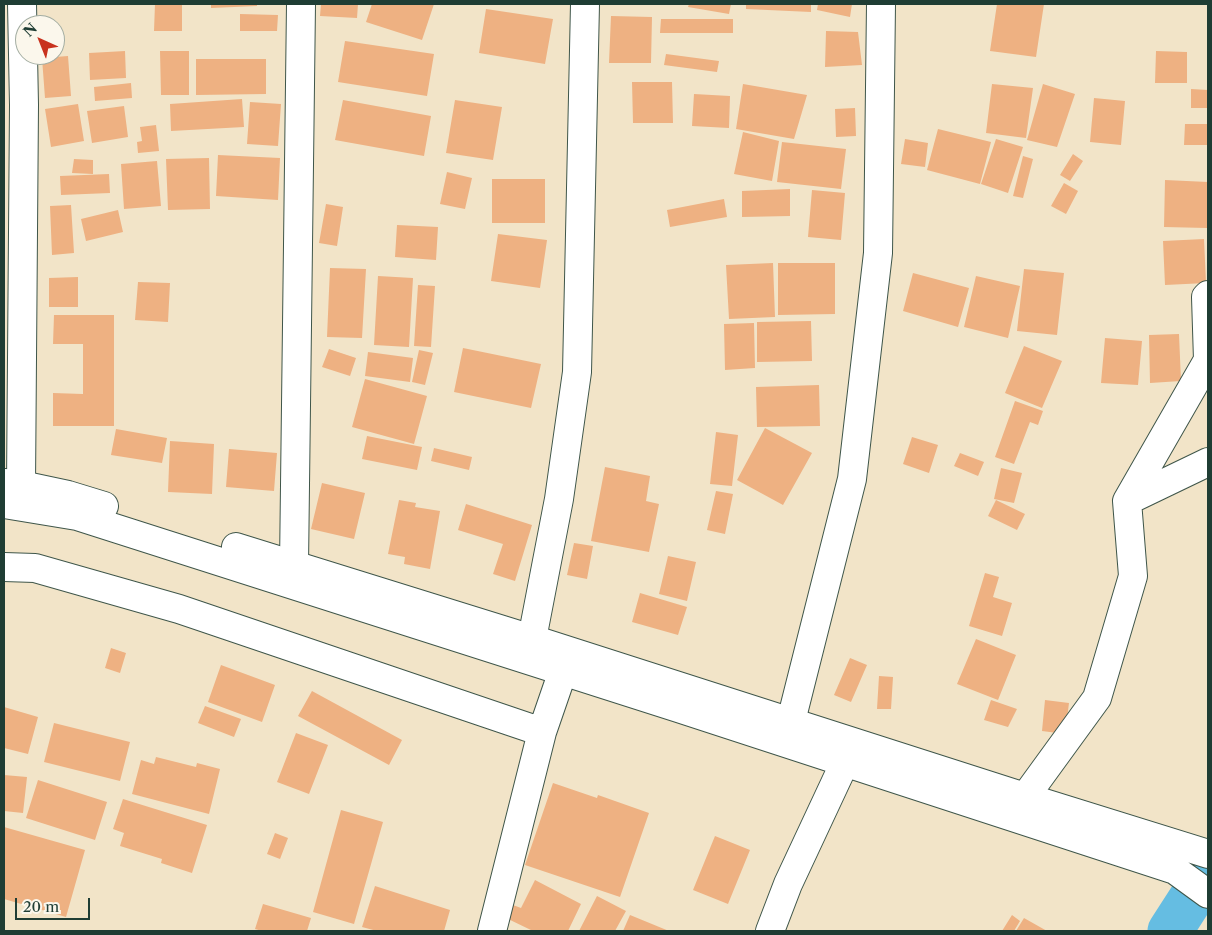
<!DOCTYPE html>
<style>
body{margin:0}
#map{position:relative;width:1212px;height:935px;overflow:hidden;background:#f2e4c8;font-family:"Libre Caslon Text",serif}
canvas{display:block}
.frame{position:absolute;inset:0;border:5px solid #1f3d34;pointer-events:none}
.north{position:absolute;left:15px;top:15px;width:50px;height:50px;box-sizing:border-box;background:#fbf7ec;border:1px solid #a3ada2;border-radius:50%;rotate:316deg;font-size:14px;font-weight:700;line-height:20px;text-align:center;color:#1f3d34}
.north::after{content:'';display:block;margin:auto;width:18px;height:22px;background:#c8321e;clip-path:polygon(50% 0,100% 100%,50% 72%,0 100%)}
.scale{position:absolute;left:15px;top:898px;width:75px;height:22px;box-sizing:border-box;border:2px solid #1f3d34;border-top:0;padding-left:6px;font-size:15px;line-height:18px;white-space:nowrap;color:#1f3d34;-webkit-text-stroke:4px #fbf7ec;paint-order:stroke}
</style>
<div id="map">
<canvas width="1212" height="935"></canvas>
<div class="frame"></div>
<div class="north">N</div>
<div class="scale">20 m</div>
</div>
<script>
const c = document.querySelector('canvas').getContext('2d');
c.lineJoin = 'round';
const toPath = rows => new Path2D(rows.map(r => 'M' + r).join(''));
function stroke(path, color, width, dash) { c.strokeStyle = color; c.lineWidth = width; c.lineCap = dash ? 'butt' : 'round'; c.setLineDash(dash || []); c.stroke(path); }
function paint(path, color) { c.fillStyle = color; c.fill(path, 'evenodd'); }
stroke(toPath([
 [1170,931,1208,872]
]), '#65bde2', 45);
paint(toPath([
 [155,4,182,4,182,31,154,31],
 [211,4,257,4,257,6,211,8],
 [321,4,358,4,357,18,320,16],
 [372,4,434,4,422,40,366,22],
 [689,4,731,4,729,14,688,7],
 [746,4,811,4,811,12,746,9],
 [818,4,852,4,850,17,817,10],
 [997,4,1044,4,1036,57,990,51],
 [486,9,553,19,545,64,479,53],
 [240,14,278,15,277,31,240,31],
 [611,16,652,17,651,63,609,63],
 [661,19,733,19,733,33,660,33],
 [826,31,858,32,862,65,825,67],
 [345,41,434,54,427,96,338,82],
 [125,51,126,78,90,80,89,53],
 [160,51,189,51,189,95,161,95],
 [1156,51,1187,52,1187,83,1155,83],
 [666,54,719,61,717,72,664,65],
 [68,56,71,96,45,98,42,58],
 [196,59,266,59,266,94,196,95],
 [632,82,672,82,673,123,633,123],
 [131,83,132,98,95,101,94,87],
 [743,84,807,95,794,139,736,129],
 [992,84,1033,88,1026,138,986,133],
 [1043,84,1075,94,1057,147,1027,140],
 [1191,89,1208,90,1208,108,1191,108],
 [694,94,730,96,729,128,692,126],
 [1094,98,1125,101,1121,145,1090,142],
 [242,99,244,127,171,131,170,104],
 [343,100,431,116,424,156,335,140],
 [455,100,502,107,493,160,446,153],
 [250,102,281,104,278,146,247,144],
 [78,104,84,141,51,147,45,109],
 [124,106,128,137,92,143,87,111],
 [855,108,856,136,836,137,835,109],
 [1185,124,1208,124,1208,145,1184,145],
 [156,125,159,151,138,153,137,142,142,141,140,127],
 [938,129,991,142,980,184,927,170],
 [743,132,779,141,772,181,734,174],
 [905,139,928,143,925,167,901,164],
 [996,139,1023,147,1008,193,981,184],
 [782,142,846,149,841,189,777,182],
 [1073,154,1083,161,1070,181,1060,175],
 [218,155,280,158,278,200,216,196],
 [1023,156,1033,159,1023,198,1013,196],
 [209,158,210,209,168,210,166,159],
 [74,159,93,160,93,174,72,173],
 [157,161,161,206,124,209,121,164],
 [447,172,472,178,465,209,440,204],
 [109,174,110,193,61,195,60,176],
 [492,179,545,179,545,223,492,223],
 [1165,180,1208,182,1207,228,1164,227],
 [1064,183,1078,191,1066,214,1051,206],
 [790,189,790,216,742,217,742,191],
 [812,190,845,193,841,240,808,237],
 [724,199,727,217,670,227,667,210],
 [326,204,343,207,337,246,319,243],
 [71,205,74,253,52,255,50,206],
 [118,210,123,232,86,241,81,219],
 [397,225,438,227,436,260,395,257],
 [498,234,547,240,540,288,491,281],
 [1204,239,1206,283,1165,285,1163,241],
 [773,263,775,317,729,319,726,265],
 [778,263,835,263,835,314,778,315],
 [330,268,366,269,362,338,327,337],
 [1024,269,1064,273,1057,335,1017,331],
 [913,273,969,288,958,327,903,311],
 [378,276,413,278,409,347,374,345],
 [976,276,1020,286,1008,338,964,327],
 [78,277,78,307,49,307,49,278],
 [138,282,170,283,168,322,135,320],
 [418,285,435,286,431,347,414,346],
 [54,315,114,315,114,426,53,426,53,393,83,394,83,344,53,344],
 [811,321,812,361,757,362,757,322],
 [754,323,755,368,725,370,724,324],
 [1179,334,1181,381,1150,383,1149,335],
 [1105,338,1142,341,1138,385,1101,383],
 [1024,346,1062,361,1042,408,1005,393],
 [463,348,541,364,531,408,454,392],
 [329,349,356,358,350,376,322,367],
 [419,350,433,353,425,385,412,382],
 [368,352,413,358,410,382,365,376],
 [365,379,427,396,414,444,352,427],
 [819,385,820,426,757,427,756,387],
 [1015,401,1043,411,1038,425,1030,422,1014,464,995,457],
 [765,428,812,453,783,505,737,480],
 [116,429,167,438,162,463,111,455],
 [716,432,738,435,732,486,710,484],
 [367,436,422,447,417,470,362,459],
 [912,437,938,445,929,473,903,464],
 [170,441,214,444,212,494,168,492],
 [434,448,472,457,469,470,431,461],
 [229,449,277,453,274,491,226,487],
 [960,453,984,462,978,476,954,466],
 [605,467,650,476,646,501,659,504,649,552,591,541],
 [1001,468,1022,473,1014,503,994,499],
 [322,483,365,493,354,539,311,529],
 [716,491,733,494,725,534,707,530],
 [399,500,416,503,415,507,440,511,430,569,404,564,405,557,388,554],
 [996,500,1025,514,1017,530,988,516],
 [466,504,532,525,515,581,493,574,503,544,458,530],
 [574,543,593,546,587,579,567,575],
 [668,556,696,562,687,601,659,594],
 [985,573,999,577,993,597,1012,603,1002,636,969,626],
 [640,593,687,607,678,635,632,622],
 [976,639,1016,655,998,700,957,684],
 [111,648,126,653,120,673,105,668],
 [850,658,867,665,851,702,834,695],
 [221,665,275,685,262,722,208,702],
 [879,676,893,677,891,709,877,709],
 [312,691,402,740,389,765,298,716],
 [991,700,1017,709,1008,727,984,720],
 [1045,700,1069,703,1065,734,1042,731],
 [205,706,241,719,234,737,198,723],
 [4,707,38,717,28,754,4,748],
 [54,723,130,742,120,781,44,762],
 [296,733,328,745,309,794,277,782],
 [156,757,196,767,197,763,220,769,209,814,132,794,141,760,154,764],
 [4,775,27,777,23,813,4,811],
 [38,780,107,802,95,840,26,818],
 [553,783,597,798,598,795,649,813,620,897,525,865],
 [123,799,207,825,192,873,161,863,162,859,120,846,124,833,113,829],
 [341,810,383,822,354,924,313,912],
 [4,827,85,850,66,917,4,899],
 [275,833,288,838,280,859,267,854],
 [715,836,750,850,728,904,693,890],
 [535,880,581,904,568,931,533,931,506,918,513,905,521,908],
 [375,886,450,910,444,931,377,931,362,927],
 [597,896,626,911,615,931,579,931],
 [263,904,311,918,307,931,262,931,255,929],
 [630,915,669,931,623,931],
 [1012,915,1020,921,1014,931,1002,931],
 [1024,918,1047,931,1016,931]
]), '#eeb182');
const minor = toPath([
 [21,485,24,105,22,4],
 [1127,501,1208,462],
 [294,565,301,4],
 [4,567,35,568,179,609,542,732],
 [532,639,559,499,577,372,585,4],
 [791,721,852,479,878,253,881,4],
 [1025,797,1097,698,1133,576,1127,501,1208,360,1206,297,1208,295],
 [492,931,542,732,563,671],
 [770,931,788,884,845,762]
]);
const major = toPath([
 [4,483,21,485,68,495,104,506],
 [4,504,77,516,678,708,1175,870,1208,894],
 [236,547,532,639,1025,797,1208,854]
]);
stroke(minor, '#3f564a', 30);
stroke(major, '#3f564a', 30);
stroke(minor, '#fff', 28);
stroke(major, '#fff', 28);
</script>
